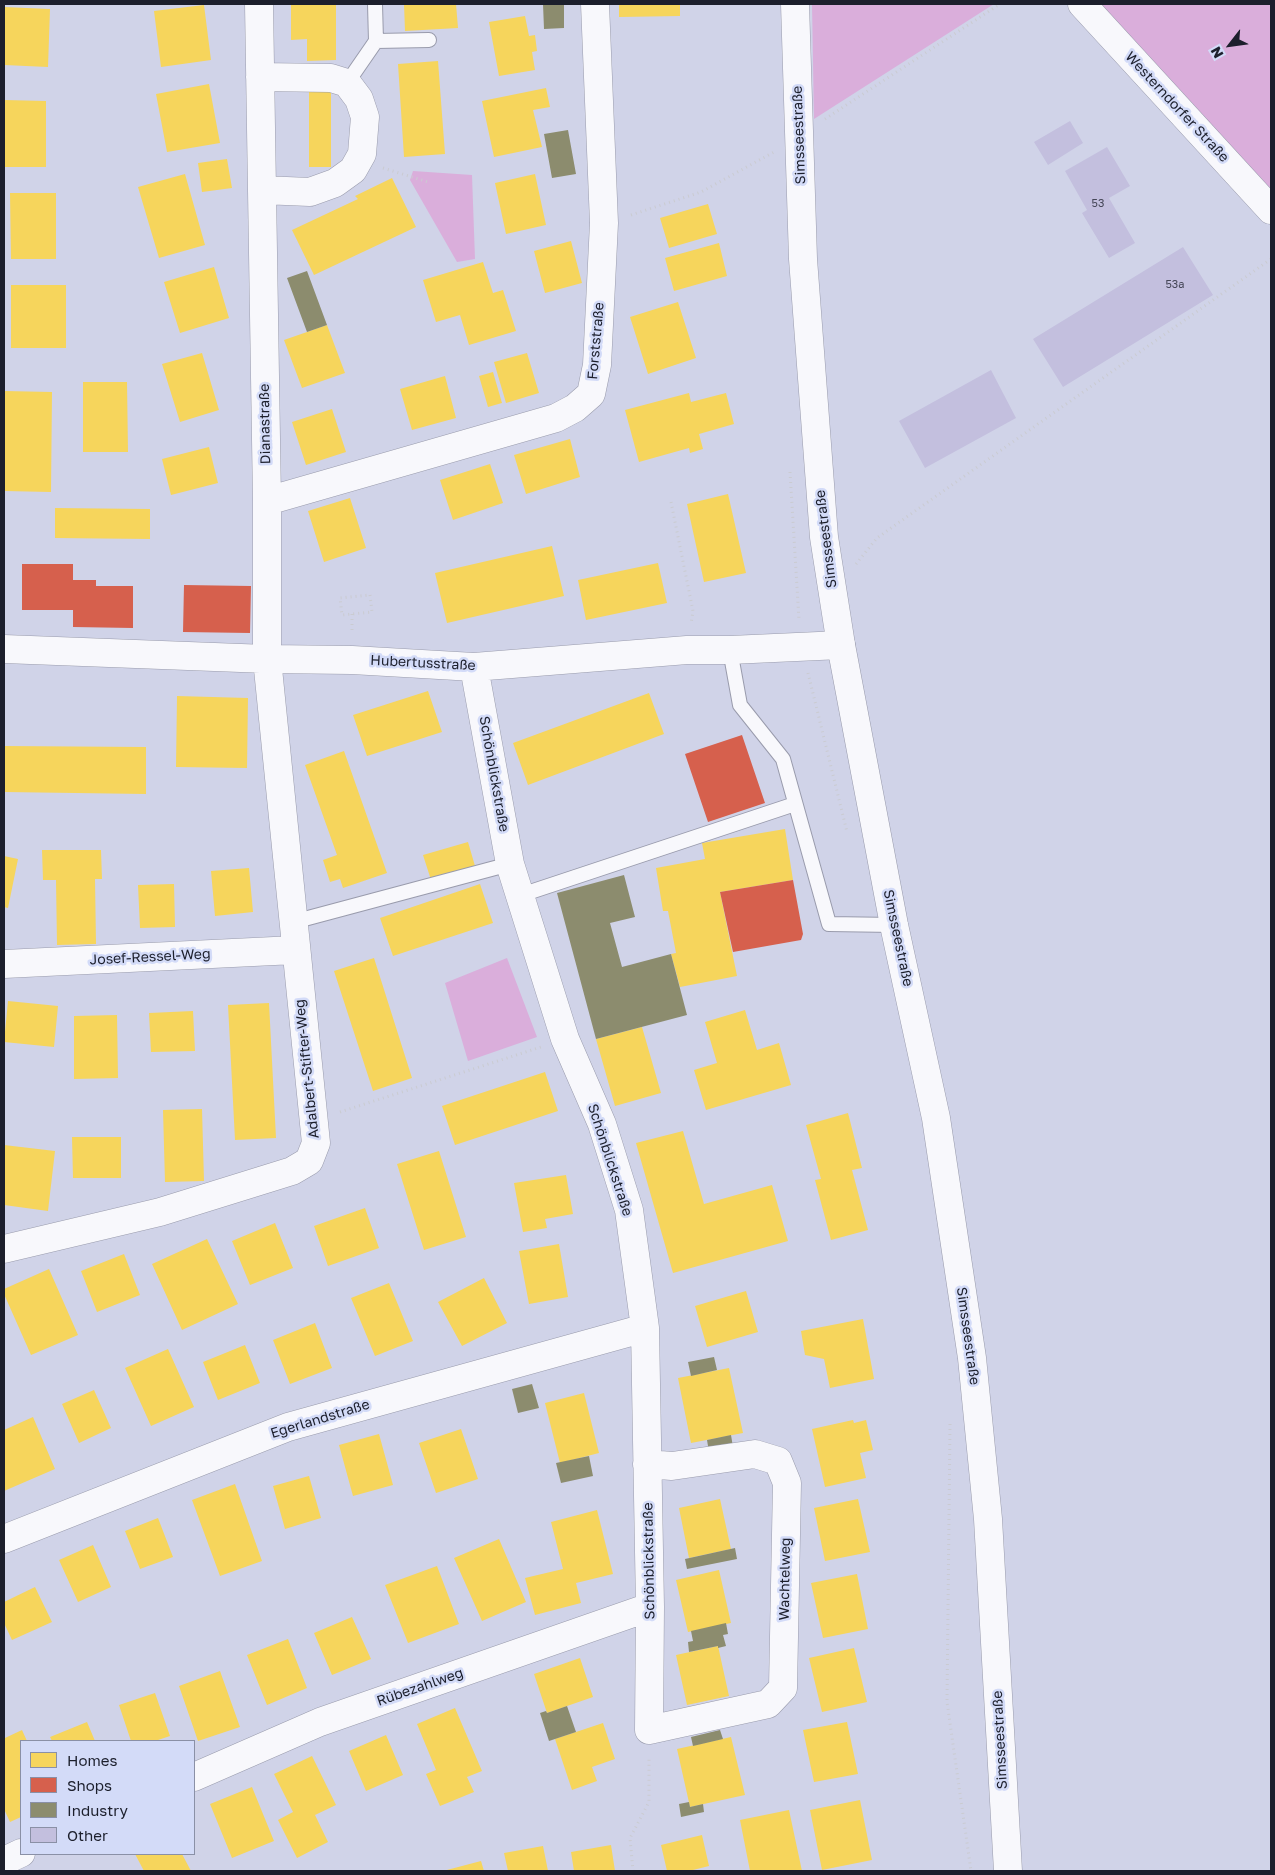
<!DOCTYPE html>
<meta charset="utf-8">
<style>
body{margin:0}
#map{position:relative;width:1275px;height:1875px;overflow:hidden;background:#d0d3e8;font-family:"Golos Text",sans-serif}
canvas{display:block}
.frame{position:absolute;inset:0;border:5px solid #1c1f2c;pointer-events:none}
.legend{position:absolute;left:20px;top:1740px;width:175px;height:115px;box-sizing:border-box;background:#d3dbf8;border:1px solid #8a90a6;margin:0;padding:6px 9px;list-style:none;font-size:15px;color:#1c1f2c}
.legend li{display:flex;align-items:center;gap:10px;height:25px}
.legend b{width:25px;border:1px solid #8a90a6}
.north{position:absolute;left:1205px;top:20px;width:50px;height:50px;-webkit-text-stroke:4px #d3dbf8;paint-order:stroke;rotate:240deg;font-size:14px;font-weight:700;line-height:20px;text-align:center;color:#1c1f2c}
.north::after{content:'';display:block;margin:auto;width:18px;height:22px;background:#1c1f2c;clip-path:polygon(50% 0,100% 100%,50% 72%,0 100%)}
</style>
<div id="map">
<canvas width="1275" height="1875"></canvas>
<div class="frame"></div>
<ul class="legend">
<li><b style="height:14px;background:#f6d55c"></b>Homes</li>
<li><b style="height:14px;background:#d6604d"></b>Shops</li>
<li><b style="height:14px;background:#8c8c6e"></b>Industry</li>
<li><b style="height:14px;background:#c3bfde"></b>Other</li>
</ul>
<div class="north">N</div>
</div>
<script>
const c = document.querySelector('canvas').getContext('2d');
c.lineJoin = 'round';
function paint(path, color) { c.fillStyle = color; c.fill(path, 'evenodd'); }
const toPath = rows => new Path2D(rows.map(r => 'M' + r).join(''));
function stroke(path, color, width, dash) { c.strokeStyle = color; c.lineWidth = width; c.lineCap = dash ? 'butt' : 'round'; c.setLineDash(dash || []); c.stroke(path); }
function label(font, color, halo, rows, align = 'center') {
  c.font = font + ' "Golos Text",sans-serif'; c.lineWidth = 5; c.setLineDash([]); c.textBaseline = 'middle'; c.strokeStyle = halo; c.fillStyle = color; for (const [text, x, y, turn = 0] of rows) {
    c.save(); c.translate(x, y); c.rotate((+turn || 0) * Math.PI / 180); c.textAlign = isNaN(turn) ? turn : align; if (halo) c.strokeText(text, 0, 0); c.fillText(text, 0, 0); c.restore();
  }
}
paint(toPath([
 [812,4,994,4,814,119],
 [1096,4,1271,4,1271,190],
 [413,171,472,175,475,259,457,262,410,180],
 [507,958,537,1037,468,1061,445,983]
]), '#daaedb');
paint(toPath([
 [291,4,336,4,336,60,307,61,307,39,291,40],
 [404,4,456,4,458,28,405,31],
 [619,4,680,4,680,16,619,17],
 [204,5,211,60,161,67,154,11],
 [4,7,50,9,48,67,4,65],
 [525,16,529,36,535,35,537,51,532,52,535,70,499,76,489,22],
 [438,61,445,154,404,157,398,64],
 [209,84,220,143,167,152,156,94],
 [546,88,550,107,533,110,542,147,494,157,482,101],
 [309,92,331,92,331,167,309,167],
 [4,100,46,101,46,167,4,167],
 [227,159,232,188,202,192,198,163],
 [185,174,205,245,159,258,138,187],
 [535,174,546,225,506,234,495,183],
 [392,178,416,227,314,275,292,230,358,199,355,196],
 [10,193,56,193,56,259,11,259],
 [708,204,717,234,669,248,660,218],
 [571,241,582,283,545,293,534,251],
 [719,243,727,276,674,291,665,258],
 [483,262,493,293,503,290,516,331,469,345,460,315,436,322,423,280],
 [214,267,229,318,180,333,164,282],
 [11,285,66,285,66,348,11,348],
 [678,302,696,358,648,374,630,317],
 [327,325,345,373,302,388,284,340],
 [202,353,219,410,180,422,162,364],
 [527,353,539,393,506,403,494,362],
 [493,372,502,403,488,407,479,376],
 [445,376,456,418,412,430,400,389],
 [83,382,127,382,128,452,83,452],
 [4,391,52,392,51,492,4,491],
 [689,393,691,402,726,393,734,424,699,434,703,449,690,453,689,448,639,462,625,410],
 [332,409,346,452,306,465,292,422],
 [570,439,580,477,526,494,514,455],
 [209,447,218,483,171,495,162,459],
 [490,464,503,503,453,520,440,480],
 [728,494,746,573,704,582,687,504],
 [350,498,366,548,324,562,308,511],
 [55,508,150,509,150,539,55,538],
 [552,546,564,596,447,623,435,573],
 [658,563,667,603,586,620,578,580],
 [428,691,442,732,367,756,353,715],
 [649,693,664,734,528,785,513,743],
 [177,696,248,698,247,768,176,767],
 [4,746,146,747,146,794,4,792],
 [344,751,387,873,343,888,340,879,330,882,323,860,337,855,305,765],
 [785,829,793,880,720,892,737,976,680,987,671,954,676,953,668,911,663,911,656,868,705,859,702,843],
 [468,842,475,866,431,880,423,855],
 [42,850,101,850,102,879,95,879,96,944,57,945,56,880,43,880],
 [4,856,18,859,8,908,4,907],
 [249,868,253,912,215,916,211,871],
 [174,884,175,927,140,928,138,885],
 [480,884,493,923,393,956,380,918],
 [374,958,412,1078,373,1091,334,971],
 [8,1001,58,1006,54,1047,4,1042],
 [269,1003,276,1138,235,1140,228,1005],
 [745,1010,757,1050,779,1043,791,1085,706,1110,694,1070,717,1063,705,1022],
 [193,1011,195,1051,151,1052,149,1013],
 [117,1015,118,1078,74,1079,74,1016],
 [642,1027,661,1093,615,1106,596,1039],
 [545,1072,558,1111,455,1145,442,1106],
 [202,1109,204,1181,165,1182,163,1110],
 [848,1113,862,1168,852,1170,868,1230,831,1240,815,1180,821,1179,806,1125],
 [683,1131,704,1204,772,1185,788,1241,673,1273,636,1143],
 [72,1137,121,1137,121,1178,73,1178],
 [4,1145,55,1151,48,1211,4,1205],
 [439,1151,466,1237,424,1250,397,1164],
 [566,1175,573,1214,545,1219,547,1228,523,1232,514,1183],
 [365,1208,379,1248,328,1266,314,1226],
 [275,1223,293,1268,250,1285,232,1241],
 [207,1239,238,1304,182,1330,152,1264],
 [559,1244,568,1297,529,1304,519,1251],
 [124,1254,140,1295,97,1312,81,1271],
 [49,1269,78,1335,31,1355,4,1294,4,1289],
 [484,1278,507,1323,462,1346,438,1302],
 [389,1283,413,1341,375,1356,351,1298],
 [746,1291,758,1332,707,1347,695,1306],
 [863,1319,874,1379,830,1388,824,1359,805,1355,801,1331],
 [315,1323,332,1368,290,1384,273,1340],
 [245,1345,260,1383,218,1400,203,1362],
 [168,1349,194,1407,151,1426,125,1368],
 [729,1368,743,1433,691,1443,678,1378],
 [94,1390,111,1428,79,1443,62,1404],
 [584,1393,599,1453,560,1463,545,1403],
 [33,1417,55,1469,4,1491,4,1430],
 [853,1420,854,1423,866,1420,873,1450,860,1453,866,1478,825,1487,812,1429],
 [461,1429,478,1479,436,1493,419,1443],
 [379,1434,393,1485,353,1496,339,1445],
 [309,1476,321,1518,285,1529,273,1486],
 [235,1484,262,1561,220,1576,192,1500],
 [720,1499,731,1549,689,1558,679,1508],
 [858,1499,870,1552,825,1561,814,1508],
 [597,1510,613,1574,576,1583,581,1603,535,1615,525,1578,563,1569,551,1522],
 [158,1518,173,1557,140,1569,125,1531],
 [499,1539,526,1602,482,1621,454,1558],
 [93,1545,111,1587,78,1602,59,1560],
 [437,1566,459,1624,408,1643,385,1585],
 [719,1570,731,1623,688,1632,676,1580],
 [857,1574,868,1629,823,1638,811,1583],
 [35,1587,52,1622,12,1640,4,1623,4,1602],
 [352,1617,371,1659,332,1675,314,1633],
 [288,1639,307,1688,267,1705,247,1655],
 [718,1646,729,1696,687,1705,676,1655],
 [854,1648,867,1702,822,1712,809,1658],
 [580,1658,593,1697,547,1713,534,1674],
 [220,1671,240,1727,198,1741,179,1686],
 [155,1693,170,1736,155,1741,131,1741,119,1705],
 [455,1708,482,1771,467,1777,474,1792,440,1806,426,1774,436,1770,417,1724],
 [87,1722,95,1741,52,1741,50,1737],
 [847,1722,858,1774,814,1782,803,1730],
 [603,1723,615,1759,592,1767,597,1781,572,1790,555,1739],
 [22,1730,27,1741,21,1741,20,1746,21,1749,21,1817,10,1822,4,1809,4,1735,5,1738],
 [386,1735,403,1775,366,1791,349,1751],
 [731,1737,745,1795,690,1807,677,1749],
 [312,1756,336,1805,315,1815,328,1842,297,1858,278,1820,293,1812,274,1774],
 [252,1787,274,1841,232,1858,210,1804],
 [860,1800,872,1860,822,1870,810,1810],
 [789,1810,802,1871,750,1871,740,1820],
 [702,1835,709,1866,689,1871,667,1871,661,1845],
 [611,1845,615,1871,574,1871,571,1852],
 [543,1846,548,1871,508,1871,504,1853],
 [135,1854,182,1854,191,1871,144,1871],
 [481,1861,484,1871,443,1871]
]), '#f6d55c');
paint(toPath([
 [22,564,73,564,73,580,96,580,96,586,133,586,133,628,73,627,73,610,22,610],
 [184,585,251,586,250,633,183,632],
 [742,735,765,803,708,822,685,754],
 [793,880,803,934,801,940,733,952,720,892]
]), '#d6604d');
paint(toPath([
 [543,4,564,4,564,28,544,29],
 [568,130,576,174,552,178,544,134],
 [307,271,327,325,307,332,287,278],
 [624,875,635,917,610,923,622,967,671,954,687,1015,596,1039,557,893],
 [714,1357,717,1370,691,1376,688,1362],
 [532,1384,539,1408,518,1413,512,1389],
 [731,1435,733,1447,709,1452,707,1440],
 [589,1456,593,1476,561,1483,556,1463],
 [735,1548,737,1559,687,1569,685,1559],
 [726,1623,728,1634,723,1635,726,1646,718,1648,718,1646,689,1652,688,1642,693,1641,691,1631],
 [567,1706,576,1732,549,1741,540,1713,546,1711,547,1713],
 [720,1730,723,1739,693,1746,691,1737],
 [689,1802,690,1807,703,1804,704,1812,681,1817,679,1804]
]), '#8c8c6e');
paint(toPath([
 [1070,121,1083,143,1048,165,1034,142],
 [1107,147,1130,186,1109,198,1135,243,1109,258,1082,213,1087,210,1065,171],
 [1183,247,1213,295,1063,387,1033,339],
 [991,370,1016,418,925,468,899,421]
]), '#c3bfde');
const service = toPath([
 [375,4,376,41],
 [347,83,376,41,429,40],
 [730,650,740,705,783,759,829,924,894,925],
 [521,895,795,804],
 [293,922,510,864]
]);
const minor = toPath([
 [1082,4,1271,210],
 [260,77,331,78,347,83,359,99,365,117,362,154,353,170,335,183,310,192,262,190],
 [267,501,556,418,575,408,591,394,597,365,604,223,595,4],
 [4,649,267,659,352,660,474,667,687,650,730,650,841,645],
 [474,667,510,864,565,1039,602,1124,629,1210,645,1328,650,1607,649,1730,768,1704,783,1688,787,1483,778,1461,755,1454,672,1466,647,1464],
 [4,964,295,950],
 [4,1249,160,1212,292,1171,309,1161,316,1143,267,659,267,501,259,4],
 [4,1539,288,1427,645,1328],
 [194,1777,320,1722,650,1607],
 [4,1861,21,1853]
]);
const secondary = toPath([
 [795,4,803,259,824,537,841,645,894,925,936,1118,972,1358,988,1519,1008,1871]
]);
stroke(service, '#999bac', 16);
stroke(minor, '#999bac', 29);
stroke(secondary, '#999bac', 29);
stroke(toPath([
 [825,119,1000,4],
 [383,168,428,182],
 [631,215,701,192,774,152],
 [790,472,799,620],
 [671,502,693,611,691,624],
 [856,564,877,538,1271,259],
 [370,595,372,612,342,615,340,598,370,595],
 [352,614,352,634],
 [808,673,847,832],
 [340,1112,541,1047],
 [950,1424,947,1702,971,1871],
 [633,1871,630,1838,649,1802,649,1756]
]), '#cacbd1', 3, [1, 4]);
stroke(service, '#f8f8fc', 14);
stroke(minor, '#f8f8fc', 28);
stroke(secondary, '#f8f8fc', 28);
label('11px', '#464758', null, [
 ["53",1098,204],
 ["53a",1175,285]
]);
label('14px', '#1c1f2c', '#d3dbf8', [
 ["Westerndorfer Straße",1177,107,47],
 ["Simsseestraße",799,135,-92],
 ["Forststraße",596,341,-85],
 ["Dianastraße",265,424,-91],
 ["Simsseestraße",826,539,-97],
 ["Hubertusstraße",423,663,3],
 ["Schönblickstraße",494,774,80],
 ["Simsseestraße",898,938,78],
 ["Josef-Ressel-Weg",150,957,-3],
 ["Adalbert-Stifter-Weg",307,1069,-96],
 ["Schönblickstraße",610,1160,72],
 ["Simsseestraße",968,1336,82],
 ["Egerlandstraße",320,1419,-17],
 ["Schönblickstraße",649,1561,-91],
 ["Wachtelweg",785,1579,-89],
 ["Rübezahlweg",420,1687,-19],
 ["Simsseestraße",1000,1740,-93]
]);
</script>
